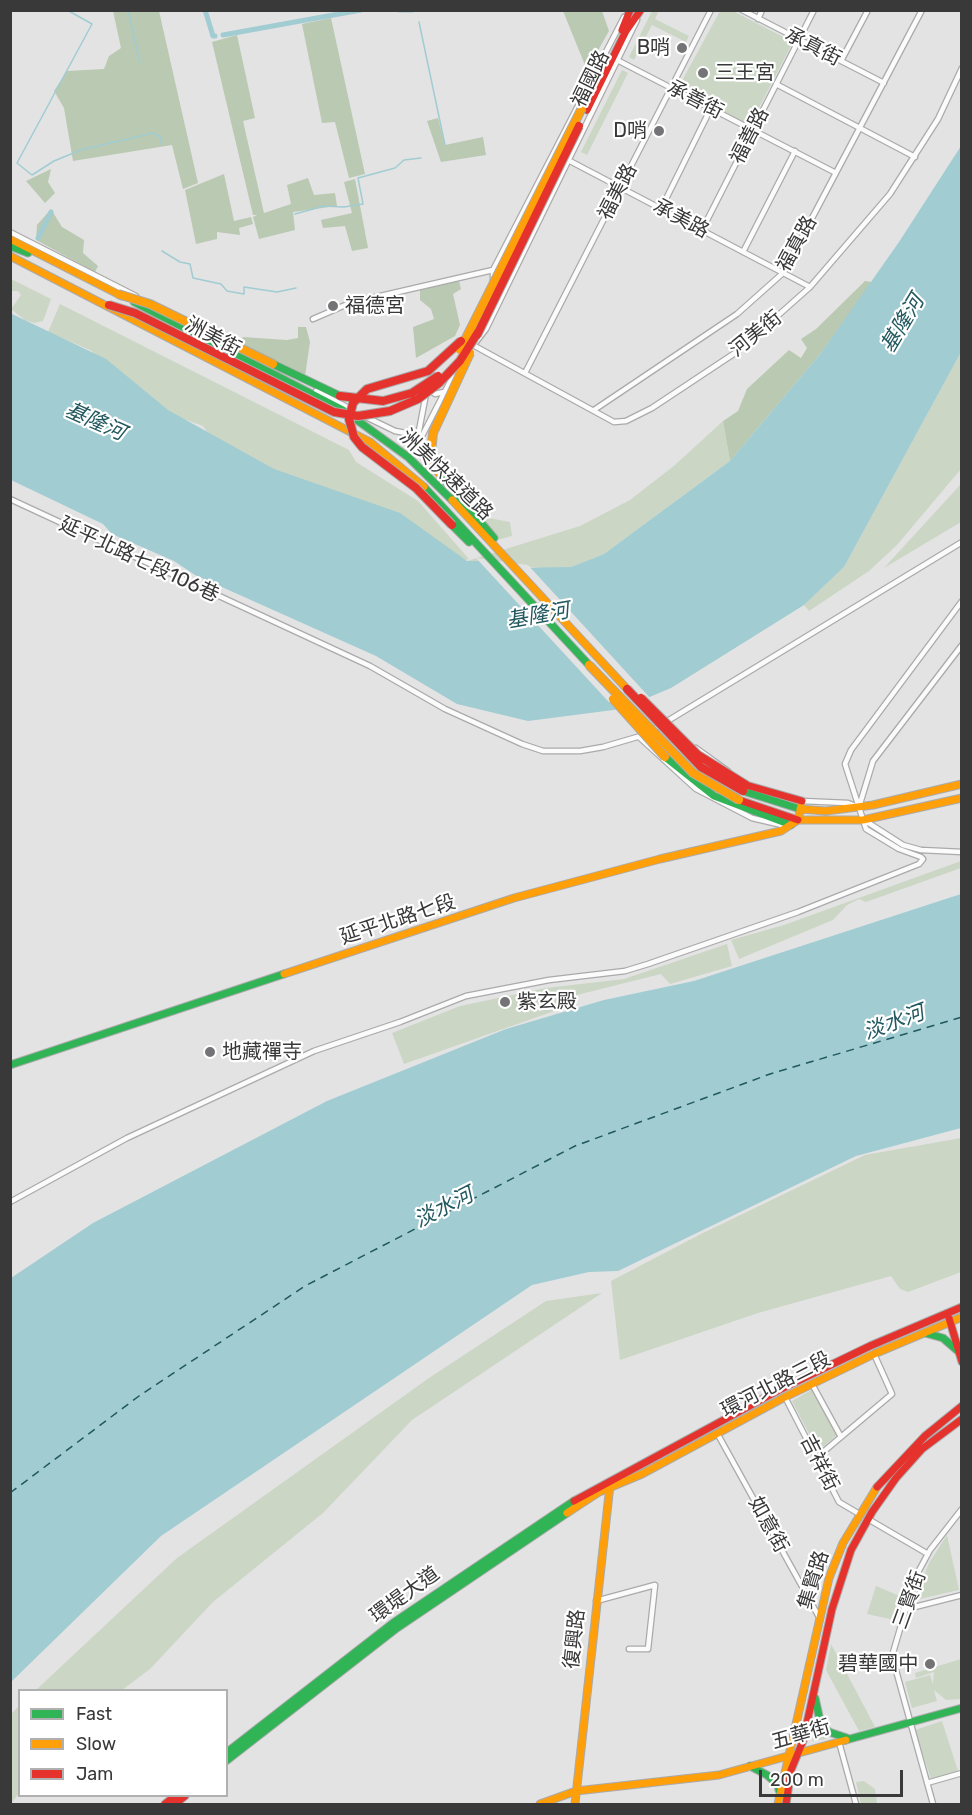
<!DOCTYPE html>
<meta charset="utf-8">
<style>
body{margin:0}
#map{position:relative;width:972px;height:1815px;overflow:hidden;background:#e3e3e4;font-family:Rubik,sans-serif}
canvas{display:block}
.frame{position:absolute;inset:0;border:12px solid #39393a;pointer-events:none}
.legend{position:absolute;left:18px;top:1689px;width:210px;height:108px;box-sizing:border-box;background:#fff;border:2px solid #b0b0b0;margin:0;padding:8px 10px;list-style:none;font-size:18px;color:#39393a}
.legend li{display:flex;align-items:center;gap:12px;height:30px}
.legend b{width:30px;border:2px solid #b0b0b0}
.scale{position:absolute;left:759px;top:1770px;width:144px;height:27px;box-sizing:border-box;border:3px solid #39393a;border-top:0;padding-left:8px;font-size:18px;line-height:21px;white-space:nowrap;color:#39393a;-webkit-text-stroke:4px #fff;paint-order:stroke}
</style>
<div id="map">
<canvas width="972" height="1815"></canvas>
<div class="frame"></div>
<ul class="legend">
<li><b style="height:8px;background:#30b455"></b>Fast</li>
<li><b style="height:8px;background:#ff9f0a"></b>Slow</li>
<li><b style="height:8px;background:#e5322d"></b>Jam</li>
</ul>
<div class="scale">200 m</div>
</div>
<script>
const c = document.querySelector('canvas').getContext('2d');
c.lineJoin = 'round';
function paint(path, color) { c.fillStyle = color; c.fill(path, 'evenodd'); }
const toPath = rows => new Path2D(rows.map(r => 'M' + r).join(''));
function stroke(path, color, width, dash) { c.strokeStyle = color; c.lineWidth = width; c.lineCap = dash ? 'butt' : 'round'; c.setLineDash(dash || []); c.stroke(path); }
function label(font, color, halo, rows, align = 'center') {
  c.font = font + ' Rubik,"Noto Sans TC",sans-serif'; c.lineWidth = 4.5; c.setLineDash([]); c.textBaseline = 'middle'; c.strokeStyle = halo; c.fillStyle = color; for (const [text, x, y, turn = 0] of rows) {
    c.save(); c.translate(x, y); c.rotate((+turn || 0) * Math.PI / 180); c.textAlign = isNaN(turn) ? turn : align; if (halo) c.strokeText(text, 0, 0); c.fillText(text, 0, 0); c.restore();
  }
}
paint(toPath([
 [652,11,659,11,655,19,689,36,686,42,652,25,634,60,629,57],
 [720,11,733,11,793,42,750,125,678,88],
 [622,70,628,73,587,155,581,152],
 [11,279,51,299,43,321,34,323,25,320,11,309,21,295,18,291,11,291,11,296],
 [60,304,349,450,356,462,418,501,469,559,462,561,328,489,316,488,304,480,298,483,208,433,203,426,175,416,90,350,48,332],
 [961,352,961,469,897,545,869,571,809,611,804,605,844,567],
 [723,421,730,461,604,554,571,567,550,569,467,561,580,526,630,500,675,465],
 [961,484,961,522,884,568],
 [483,517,510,522,512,536,497,540,480,531],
 [961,861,961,868,866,902,859,899,847,905,833,920,739,959,731,940,784,925],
 [727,944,732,966,670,984,661,974,577,995,574,1004,404,1064,392,1033,460,1006,546,988,624,979],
 [961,1138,961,1272,908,1292,900,1289,891,1276,758,1313,620,1360,611,1281,699,1235,865,1155],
 [602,1293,412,1420,323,1513,213,1602,150,1669,122,1690,36,1690,177,1558,429,1378,546,1301],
 [813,1389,838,1434,818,1451,792,1401],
 [947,1535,959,1590,915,1600,914,1599,929,1563],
 [876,1586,902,1597,894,1620,867,1614],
 [831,1644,854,1687,875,1727,859,1731,826,1670],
 [961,1659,961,1699,946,1700,934,1690,937,1701,912,1708,905,1682,930,1675,933,1684,934,1672,916,1678,915,1673],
 [19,1706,19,1793,11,1804,11,1714],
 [942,1721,958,1771,931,1779,915,1730],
 [816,1724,827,1735,826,1739,812,1741],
 [864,1781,875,1789,877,1804,861,1804,856,1782]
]), '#cbd6c4');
paint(toPath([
 [593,10,602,11,609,31,587,70,563,11],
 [113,11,159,11,198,183,183,189,172,145,73,161,64,108,54,91,67,71,104,69,109,56,121,48],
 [331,18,365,174,349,178,335,122,322,123,302,24],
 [237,35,255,118,243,121,264,213,291,204,287,185,308,178,314,195,335,193,337,206,293,212,295,230,259,239,253,217,257,215,253,215,212,42],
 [438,118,445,145,483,137,486,155,441,162,427,121],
 [51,169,48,182,55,193,45,203,26,181],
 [224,174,234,221,251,217,253,224,239,228,240,235,217,232,217,239,196,244,185,190],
 [355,179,368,248,352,251,345,226,323,228,321,220,352,213,344,182],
 [51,209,62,227,84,240,83,253,98,266,95,272,36,240,37,225],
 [459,281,461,289,453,294,460,325,455,336,416,358,413,327,434,319,431,309,420,300,420,290],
 [865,281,872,282,821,353,730,461,723,421,738,411,747,389,789,350,801,358,807,348,801,339,816,329],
 [298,327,306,327,310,342,305,376,241,343,243,337,287,340,298,338]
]), '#bac9b2');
paint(toPath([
 [961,146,961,352,844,567,804,605,671,688,621,709,528,721,457,704,376,656,195,575,174,561,112,534,103,524,11,480,10,313,106,359,168,410,274,469,400,513,467,561,481,561,518,568,571,567,604,554,730,461,821,353,899,242],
 [961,894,961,1128,856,1156,618,1271,589,1272,532,1285,161,1536,11,1682,11,1278,93,1223,327,1101,506,1029,604,1000,694,981]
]), '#a0ccd2');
paint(toPath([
 [476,558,528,565,651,699,618,712]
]), '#e3e3e4');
stroke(toPath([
 [67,10,92,24,17,163,32,175,54,161,81,150,153,133,160,137,161,144],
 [128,10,140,63],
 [419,22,445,145],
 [295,214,324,206,344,207,363,204,358,178,395,168,404,160,421,158],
 [162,251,180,262,190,264,193,278,221,284,227,291,244,294,244,287,277,292,296,288]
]), '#a0ccd2', 1.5);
stroke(toPath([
 [205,10,213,36,215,36],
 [399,10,412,10],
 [223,35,361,10],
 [38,238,51,212]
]), '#a0ccd2', 5);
stroke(toPath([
 [10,1493,139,1396,305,1286,575,1146,770,1074,962,1017]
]), '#22585f', 1.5, [8, 6]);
const street = toPath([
 [742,10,884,83],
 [758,19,762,10],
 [619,61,836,173],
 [841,61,868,10],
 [776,84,915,157],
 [568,160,810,287],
 [661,209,711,108],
 [702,230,814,10],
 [10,232,136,296],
 [743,252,795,151],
 [493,280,493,270,624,17],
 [313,319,350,303,493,270],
 [476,342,486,329,637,20],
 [471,344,614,422,626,421,652,408,738,351,810,287,890,194,938,119,962,68],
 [525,373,711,10],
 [428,389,435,394,444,392],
 [316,391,351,409],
 [594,410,737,314,783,273,922,10],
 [364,416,395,431,422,436,457,368],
 [418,436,426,394],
 [10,499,370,666,445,709,522,744,543,751,580,751,603,747,644,735],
 [651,731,962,542],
 [639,737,696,789,752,818,782,825],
 [696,748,728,771],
 [802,801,848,803,856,806],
 [859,807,873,761,962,645],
 [864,820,903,845,921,850,962,852],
 [10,1202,127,1138,314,1051,400,1022,466,996,549,980,625,971,648,964,798,912,919,864,923,859,921,857,899,849,866,829,845,764,851,750,962,601],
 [812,1384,841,1437],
 [785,1397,839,1502,861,1515],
 [717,1433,819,1617],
 [816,1458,892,1394,874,1354],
 [868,1519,928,1554],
 [596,1601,655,1585,648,1649,629,1649],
 [903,1610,962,1595],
 [839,1742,856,1804],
 [927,1783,962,1773],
 [933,1804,892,1656,915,1578,930,1550,962,1509]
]);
const fast = toPath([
 [10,246,28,253],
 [134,302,343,410,408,457,452,500],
 [273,364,340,396],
 [438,472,494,538],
 [424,487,589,665],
 [452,525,469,542],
 [665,757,714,796,791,825],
 [743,791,800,809],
 [10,1065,284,974],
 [925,1333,943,1338,958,1351],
 [815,1698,821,1725,829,1732,847,1738],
 [846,1740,962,1708],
 [226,1753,393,1623,574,1501],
 [226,1761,397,1628,567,1513],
 [750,1766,767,1775,778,1785,779,1790]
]);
const slow = toPath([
 [10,239,122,296],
 [10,256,370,442,424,487],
 [452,500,627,689],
 [800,809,826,811,873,805,962,784],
 [798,820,863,820,962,798],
 [284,974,514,898,660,859,781,831,798,820,801,806],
 [567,1513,599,1492,642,1474,785,1397,874,1354,962,1317],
 [540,1804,576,1791,719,1775,846,1740],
 [575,1804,610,1485],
 [778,1804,829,1578,843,1543,877,1487]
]);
const jam = toPath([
 [622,30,630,10],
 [587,110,626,31,640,11],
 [746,785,802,801],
 [739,800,798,820],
 [949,1318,962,1362],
 [877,1487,925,1436,962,1406],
 [574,1501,781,1389,870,1346,962,1307],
 [165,1804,175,1796],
 [175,1804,185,1796],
 [786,1804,791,1770,803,1741,832,1609,851,1550,872,1512,896,1478,922,1449,962,1419]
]);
stroke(street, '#aaaaab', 7);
stroke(fast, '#aaaaab', 9);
stroke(slow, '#aaaaab', 9);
stroke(jam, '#aaaaab', 9);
stroke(street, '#fbfbfb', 4.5);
stroke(fast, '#30b455', 7);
stroke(slow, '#ff9f0a', 7);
stroke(jam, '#e5322d', 7);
const slowBridge = toPath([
 [118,294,150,304,273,364],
 [460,350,582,108],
 [438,472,431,453,433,433,470,353],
 [589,665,693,773,739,800],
 [613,699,665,757]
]);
const jamBridge = toPath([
 [109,305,135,313,334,412,358,416,390,411,418,399,439,383,460,361,478,332],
 [477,335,579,126],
 [340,396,383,401,412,393,438,376],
 [452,525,416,488,362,447,354,437,349,419,353,403,367,389,428,371,461,341],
 [627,689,701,767,743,791],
 [641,698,698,755,746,785]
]);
stroke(slowBridge, '#aaaaab', 10, []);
stroke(jamBridge, '#aaaaab', 10, []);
stroke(slowBridge, '#ff9f0a', 8);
stroke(jamBridge, '#e5322d', 8);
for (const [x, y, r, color] of [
 [682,48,6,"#747476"],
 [703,73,6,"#747476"],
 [659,131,6,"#747476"],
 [333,306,6,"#747476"],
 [505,1002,6,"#747476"],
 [210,1052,6,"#747476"],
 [930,1664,6,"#747476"]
]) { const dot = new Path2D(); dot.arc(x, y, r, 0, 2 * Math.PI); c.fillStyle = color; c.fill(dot); stroke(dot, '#fff', 2); }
label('20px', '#39393a', '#fff', [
 ["承真街",813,47,27],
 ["福國路",591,79,-64],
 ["承善街",695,100,27],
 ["福善路",750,136,-63],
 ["福美路",618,192,-63],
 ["承美路",681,219,28],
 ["福真路",797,244,-61],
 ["河美街",756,334,-39],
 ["洲美街",213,337,28],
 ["洲美快速道路",446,475,44],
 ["延平北路七段106巷",139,560,25],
 ["延平北路七段",398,920,-18],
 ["環河北路三段",776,1385,-27],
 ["吉祥街",819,1463,63],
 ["如意街",768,1525,61],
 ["集賢路",814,1580,-73],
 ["環堤大道",405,1595,-36],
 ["三賢街",910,1600,-70],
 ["復興路",575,1639,-84],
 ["五華街",801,1735,-16]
]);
label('20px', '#39393a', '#fff', [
 ["B哨",670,48,"right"],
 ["三王宮",715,73],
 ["D哨",647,131,"right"],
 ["福德宮",345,306],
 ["紫玄殿",517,1002],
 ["地藏禪寺",222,1052],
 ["碧華國中",918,1664,"right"]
], 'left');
label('italic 21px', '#22585f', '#fff', [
 ["基隆河",903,324,-59],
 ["基隆河",95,422,24],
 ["基隆河",538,616,-10],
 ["淡水河",894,1023,-20],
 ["淡水河",444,1208,-27]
]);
</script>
